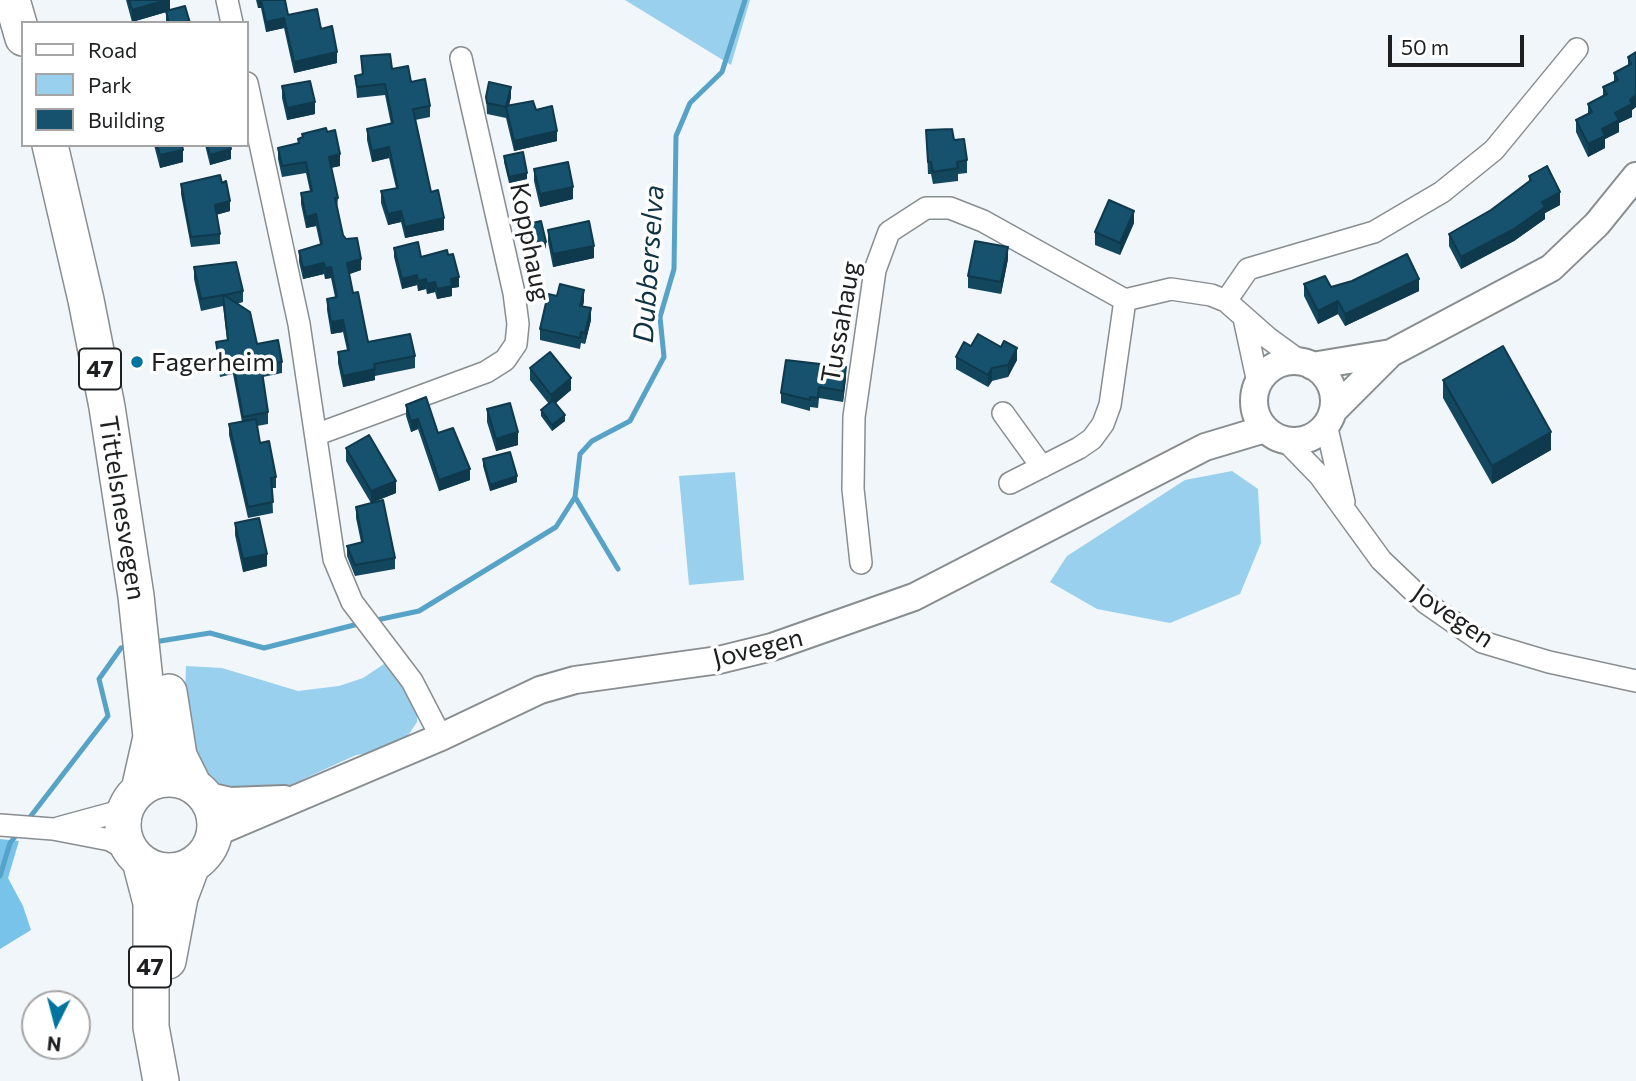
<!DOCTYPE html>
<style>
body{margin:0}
#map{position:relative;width:1636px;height:1081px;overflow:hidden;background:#f1f6fa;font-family:Commissioner,sans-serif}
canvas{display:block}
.legend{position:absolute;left:21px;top:21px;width:228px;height:126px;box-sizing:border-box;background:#fff;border:2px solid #a5a5a6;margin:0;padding:9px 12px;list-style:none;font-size:21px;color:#1d1f20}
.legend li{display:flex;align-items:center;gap:14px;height:35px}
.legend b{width:35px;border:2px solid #a5a5a6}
.north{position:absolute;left:21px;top:990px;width:70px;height:70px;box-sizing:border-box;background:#fff;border:2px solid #a5a5a6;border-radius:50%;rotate:186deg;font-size:19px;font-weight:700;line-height:28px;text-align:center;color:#1d1f20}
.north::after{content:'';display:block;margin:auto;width:24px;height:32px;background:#00749e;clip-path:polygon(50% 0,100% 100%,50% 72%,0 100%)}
.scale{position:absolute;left:1388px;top:35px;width:136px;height:32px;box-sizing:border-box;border:4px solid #1d1f20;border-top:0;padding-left:9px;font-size:21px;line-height:24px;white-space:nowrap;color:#1d1f20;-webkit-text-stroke:5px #fff;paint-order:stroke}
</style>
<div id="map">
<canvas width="1636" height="1081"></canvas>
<ul class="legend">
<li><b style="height:9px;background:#fff"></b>Road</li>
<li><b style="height:19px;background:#99d0ed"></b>Park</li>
<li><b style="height:19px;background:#16526d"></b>Building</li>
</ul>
<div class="north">N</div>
<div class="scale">50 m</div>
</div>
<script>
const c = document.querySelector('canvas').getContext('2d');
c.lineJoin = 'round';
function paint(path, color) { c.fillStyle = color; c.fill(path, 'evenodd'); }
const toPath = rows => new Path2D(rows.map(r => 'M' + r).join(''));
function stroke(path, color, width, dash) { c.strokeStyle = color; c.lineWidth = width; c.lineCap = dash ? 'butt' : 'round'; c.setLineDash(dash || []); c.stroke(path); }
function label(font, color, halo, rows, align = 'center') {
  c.font = font + ' Commissioner,sans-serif'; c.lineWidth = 7; c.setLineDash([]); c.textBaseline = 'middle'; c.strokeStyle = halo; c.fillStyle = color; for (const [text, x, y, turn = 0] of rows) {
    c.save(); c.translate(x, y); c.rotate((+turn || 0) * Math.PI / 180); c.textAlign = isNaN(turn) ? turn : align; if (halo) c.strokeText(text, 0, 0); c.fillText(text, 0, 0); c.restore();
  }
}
paint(toPath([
 [625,0,750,0,731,65],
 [1232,471,1258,489,1261,543,1240,594,1170,623,1097,609,1050,582,1067,556,1185,480],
 [735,472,744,580,689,585,679,476],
 [384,664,397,676,417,707,417,722,409,734,398,742,377,752,356,755,286,787,230,788,207,778,184,725,186,666,222,668,298,691,339,686,363,678]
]), '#99d0ed');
paint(toPath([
 [0,839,19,841,8,878,23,906,31,930,0,949]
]), '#78c3ea');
stroke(toPath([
 [575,497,618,569],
 [372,621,419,611,556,527,575,497,580,454,592,441,630,421,664,357,660,317,674,269,676,136,690,103,722,72,745,0],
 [154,642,210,633,264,648,362,623],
 [27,821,108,716,99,679,121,648,130,646],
 [0,876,10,843,19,832]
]), '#57a2c7', 5);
const minor = toPath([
 [227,0,232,23],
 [247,83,299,324,334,559,352,602,412,681,441,737],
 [1226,301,1248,269,1374,232,1442,192,1494,150,1577,49],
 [1244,318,1258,383],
 [1003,413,1042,467],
 [1326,424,1344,502],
 [318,434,486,372,505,360,516,344,518,324,514,293,461,58],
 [1285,440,1320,476,1381,560,1426,603,1482,642,1549,662,1636,681],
 [1010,483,1079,448,1092,439,1103,424,1110,405,1125,300],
 [861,563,853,489,854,417,875,270,889,232,926,208,950,208,983,221,1125,300,1171,289,1211,295,1226,301,1268,338,1301,362],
 [0,825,53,829,110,840,131,852],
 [58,828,113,813,130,800]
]);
const tertiary = toPath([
 '1254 401a40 40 0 1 1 80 0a40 40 0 1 1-80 0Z',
 [1312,366,1391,353],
 [1333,411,1391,353,1551,268,1597,224,1636,176],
 [204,795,230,801,284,799],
 [215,833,441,737,540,690,575,680,719,660,772,647,914,597,1205,447,1265,429]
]);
const primary = toPath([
 [12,0,23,38],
 [50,145,86,300,107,407,136,596,151,737,139,790],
 [169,692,179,756,194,786],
 '123 825a46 46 0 1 1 92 0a46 46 0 1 1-92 0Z',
 [140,861,151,903,151,1027,161,1081],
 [168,961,180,897,192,865]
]);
stroke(minor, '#888d90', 24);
stroke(tertiary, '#888d90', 30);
stroke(primary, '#888d90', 38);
stroke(minor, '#fff', 21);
stroke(tertiary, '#fff', 26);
stroke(primary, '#fff', 35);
paint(toPath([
 [126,0,170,0,170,10,190,23,166,23,166,12,132,22],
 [256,0,285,0,288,15,321,29,337,63,294,73,284,28,266,32,261,8,258,8],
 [1636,52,1636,107,1632,110,1632,117,1619,123,1619,132,1605,139,1605,148,1588,157,1576,132,1576,120,1588,114,1588,104,1603,96,1603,87,1614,81,1614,73,1628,66,1628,57],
 [361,56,392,69,411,82,430,106,430,117,415,120,431,192,444,230,405,238,401,222,388,225,381,203,381,191,396,188,389,158,372,162,367,140,367,129,391,124,385,95,357,98,355,76,362,75],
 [282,86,315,114,287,120,282,98],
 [486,97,511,97,509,106,536,110,557,141,514,151,506,118,487,114],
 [926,130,954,140,967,160,967,173,958,174,958,181,933,184,931,174,928,174],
 [302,134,340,166,331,168,338,198,337,209,343,235,361,270,349,274,353,293,368,342,415,356,415,368,375,376,375,380,343,387,338,363,338,352,347,350,343,332,331,334,327,310,327,299,335,297,331,278,325,279,324,274,303,279,299,262,299,251,320,244,316,226,306,228,301,204,301,193,310,191,306,173,282,177,278,159,278,148,298,143,298,139,302,137],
 [154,145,182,145,183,162,160,168],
 [205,145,230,145,231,159,210,165],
 [504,156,527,179,509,183,504,162],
 [534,169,573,199,540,207,534,181],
 [1529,176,1560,205,1545,213,1545,219,1514,241,1461,269,1449,246,1449,234,1491,210,1529,182],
 [222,183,230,211,216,215,220,234,220,244,191,247,181,194,181,184],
 [1134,223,1120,255,1095,245,1095,232],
 [519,226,546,248,524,253,519,232],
 [548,230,594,258,553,267,548,242],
 [394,248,421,257,459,287,452,288,452,296,437,299,435,292,427,294,426,289,418,291,417,285,402,289,394,257],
 [1008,259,1001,294,968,288,968,276],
 [194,267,243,291,243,302,237,304,257,344,282,362,282,373,263,377,268,412,268,424,257,426,260,443,276,477,276,488,272,488,273,513,248,518,229,435,229,424,242,422,233,374,220,377,216,354,216,342,227,340,223,306,201,311,194,279],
 [1304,284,1331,287,1419,291,1345,326,1338,314,1318,324,1304,296],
 [584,301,583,306,591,320,585,344,581,343,580,349,540,340,540,329],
 [971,346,1017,360,1008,377,992,381,988,387,956,369,956,357],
 [530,368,571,390,556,403,565,421,552,431,541,416,541,410,549,404,530,380],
 [846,378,843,402,819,398,818,408,810,407,810,411,781,403,781,393],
 [1443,380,1551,450,1492,484,1443,398],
 [406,405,438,433,470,480,439,491,418,429,411,432,406,416],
 [487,409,518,445,496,451,487,422],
 [346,448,396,493,371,503,346,461],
 [483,459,517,482,490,491,483,466],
 [356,507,395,558,395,569,355,576,347,556,347,546,361,542,356,518],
 [235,523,267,566,243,572,235,535]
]), '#13475e');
paint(toPath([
 [166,0,170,0,170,11,132,22,132,10],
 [258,0,261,0,261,8,258,8],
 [284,18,284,28,266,32,266,22],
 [337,52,337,63,294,73,294,62],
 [511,87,511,97,507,112,506,106],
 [1636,95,1636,107,1632,110,1632,117,1619,123,1619,132,1605,139,1605,148,1588,157,1588,144,1615,113],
 [315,102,315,114,287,120,287,108],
 [557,131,557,141,514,151,514,141],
 [389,147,389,158,372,162,372,151],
 [231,149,231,159,210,165,210,155],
 [183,150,183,162,160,168,160,155],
 [340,154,340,166,329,168,329,157],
 [527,173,527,179,509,183,509,177],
 [573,187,573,199,540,207,540,194],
 [1560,192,1560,205,1545,213,1545,219,1514,241,1461,269,1461,257,1542,202],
 [230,201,230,211,215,215,215,205],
 [401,211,401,222,388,225,388,214],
 [1134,211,1134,223,1120,255,1120,243],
 [316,214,316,226,306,228,306,217],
 [444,218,444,230,405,238,405,227],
 [546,242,546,248,524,253,524,247],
 [594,246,594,258,553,267,553,254],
 [1008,247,1008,259,1001,294,1001,282],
 [361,259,361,270,347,275,347,263],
 [324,263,324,274,303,279,303,268],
 [331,267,331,278,325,279,325,268],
 [417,275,417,285,402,289,402,279],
 [459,277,459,287,452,288,452,296,437,299,437,289,451,279],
 [426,279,426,289,418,291,418,281],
 [1419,279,1419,291,1345,326,1345,314],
 [435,282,435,292,427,294,427,284],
 [584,290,584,301,580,317,580,306],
 [1338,301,1338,314,1318,324,1318,311],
 [591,308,591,320,585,344,585,333],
 [343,320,343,332,331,334,331,322],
 [1017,348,1017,360,1008,377,1008,365],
 [846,367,846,378,843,402,843,391],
 [992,368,992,381,988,387,988,375],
 [375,369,375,380,343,387,343,376],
 [571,378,571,390,551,407,551,395],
 [565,415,565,421,552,431,552,425],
 [418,419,418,429,411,432,411,421],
 [518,432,518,445,496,451,496,439],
 [1551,432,1551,450,1492,484,1492,466],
 [470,469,470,480,439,491,439,480],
 [517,476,517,482,490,491,490,485],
 [396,481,396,493,371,503,371,491],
 [267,554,267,566,243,572,243,559]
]), '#0f394c');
const building = toPath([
 [129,0,166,0,132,10,129,0],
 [261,0,285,0,288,15,317,9,321,29,332,26,337,52,294,62,284,18,266,22,261,0],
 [185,6,190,23,169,23,166,11,185,6],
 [1636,52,1636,95,1630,100,1632,104,1615,113,1619,120,1602,129,1605,136,1588,144,1576,120,1592,112,1588,104,1607,94,1603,87,1618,80,1614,73,1631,64,1628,57,1636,52],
 [390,54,392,69,408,66,411,82,425,79,430,106,413,109,431,192,438,190,444,218,405,227,401,211,388,214,381,191,398,188,389,147,372,151,367,129,393,123,385,84,357,87,355,76,363,74,361,56,390,54],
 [310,81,315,102,287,108,282,86,310,81],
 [489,82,511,87,506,106,533,101,536,110,552,106,557,131,514,141,506,107,487,103,486,97,489,82],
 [326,128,327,132,335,130,340,154,329,157,338,198,335,198,343,235,346,239,357,238,361,259,347,263,353,293,358,292,368,342,410,334,415,356,374,364,375,369,343,376,338,352,349,350,343,320,331,322,327,299,337,297,331,267,325,268,324,263,303,268,299,251,322,244,316,214,306,217,301,193,312,191,306,162,282,166,278,148,299,143,298,139,303,137,302,134,326,128],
 [952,129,954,140,964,139,967,160,957,162,958,168,933,172,931,162,928,162,926,130,952,129],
 [157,145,182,145,183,150,160,155,157,145],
 [207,145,230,145,231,149,210,155,207,145],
 [523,152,527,173,509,177,504,156,523,152],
 [568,162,573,187,540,194,534,169,568,162],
 [1547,166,1560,192,1542,202,1545,207,1514,229,1461,257,1449,234,1491,210,1531,180,1529,176,1547,166],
 [220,175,222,183,226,181,230,201,215,205,220,234,191,237,181,184,220,175],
 [1109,200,1134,211,1120,243,1095,232,1109,200],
 [541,221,546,242,524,247,519,226,541,221],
 [589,221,594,246,553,254,548,230,589,221],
 [975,241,1008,247,1001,282,968,276,975,241],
 [418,242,421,257,447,250,448,255,453,254,459,277,451,279,452,286,437,289,435,282,427,284,426,279,418,281,417,275,402,279,394,248,418,242],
 [1407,254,1419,279,1345,314,1338,301,1318,311,1304,284,1325,276,1331,287,1352,281,1407,254],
 [236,262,243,291,224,295,250,312,257,344,278,340,282,362,261,365,268,412,243,417,233,363,220,365,216,342,228,340,223,295,201,299,194,267,236,262],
 [560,284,584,290,580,306,591,308,585,333,581,332,580,338,540,329,548,294,557,296,560,284],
 [978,334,1001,347,1004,341,1017,348,1008,365,992,368,988,375,956,357,964,342,971,346,978,334],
 [1503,346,1551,432,1492,466,1443,380,1503,346],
 [550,352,571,378,551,395,530,368,550,352],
 [786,360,846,367,843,391,819,387,818,398,810,397,810,400,781,393,786,360],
 [426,397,438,433,453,428,470,469,439,480,418,419,411,421,406,405,426,397],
 [553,400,565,415,552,425,541,410,553,400],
 [510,403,518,432,496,439,487,409,510,403],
 [256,419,260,443,269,441,276,477,271,478,273,502,248,507,229,424,256,419],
 [369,435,396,481,371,491,346,448,369,435],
 [510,452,517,476,490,485,483,459,510,452],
 [383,500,395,558,355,565,347,546,363,542,356,507,383,500],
 [259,518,267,554,243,559,235,523,259,518]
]);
paint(building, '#16526d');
stroke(building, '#0f394c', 2);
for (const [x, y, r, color] of [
 [137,362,7,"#00749e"]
]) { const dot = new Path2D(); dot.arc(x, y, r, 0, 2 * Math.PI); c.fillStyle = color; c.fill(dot); stroke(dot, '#fff', 2.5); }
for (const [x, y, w] of [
 [100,369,42],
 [150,967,42]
]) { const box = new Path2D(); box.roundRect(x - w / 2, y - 20.5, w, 41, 5); c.fillStyle = '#fff'; c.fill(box); stroke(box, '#1d1f20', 2); }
label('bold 24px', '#1d1f20', null, [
 ["47",100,369],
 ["47",150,967]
]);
label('26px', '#1d1f20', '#fff', [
 ["Kopphaug",530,242,79],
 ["Tussahaug",841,322,-80],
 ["Tittelsnesvegen",122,508,81],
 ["Jovegen",1453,616,34],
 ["Jovegen",758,648,-14]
]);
label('26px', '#1d1f20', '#fff', [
 ["Fagerheim",151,362]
], 'left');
label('italic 28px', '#103343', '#fff', [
 ["Dubberselva",649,264,-86]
]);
</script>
